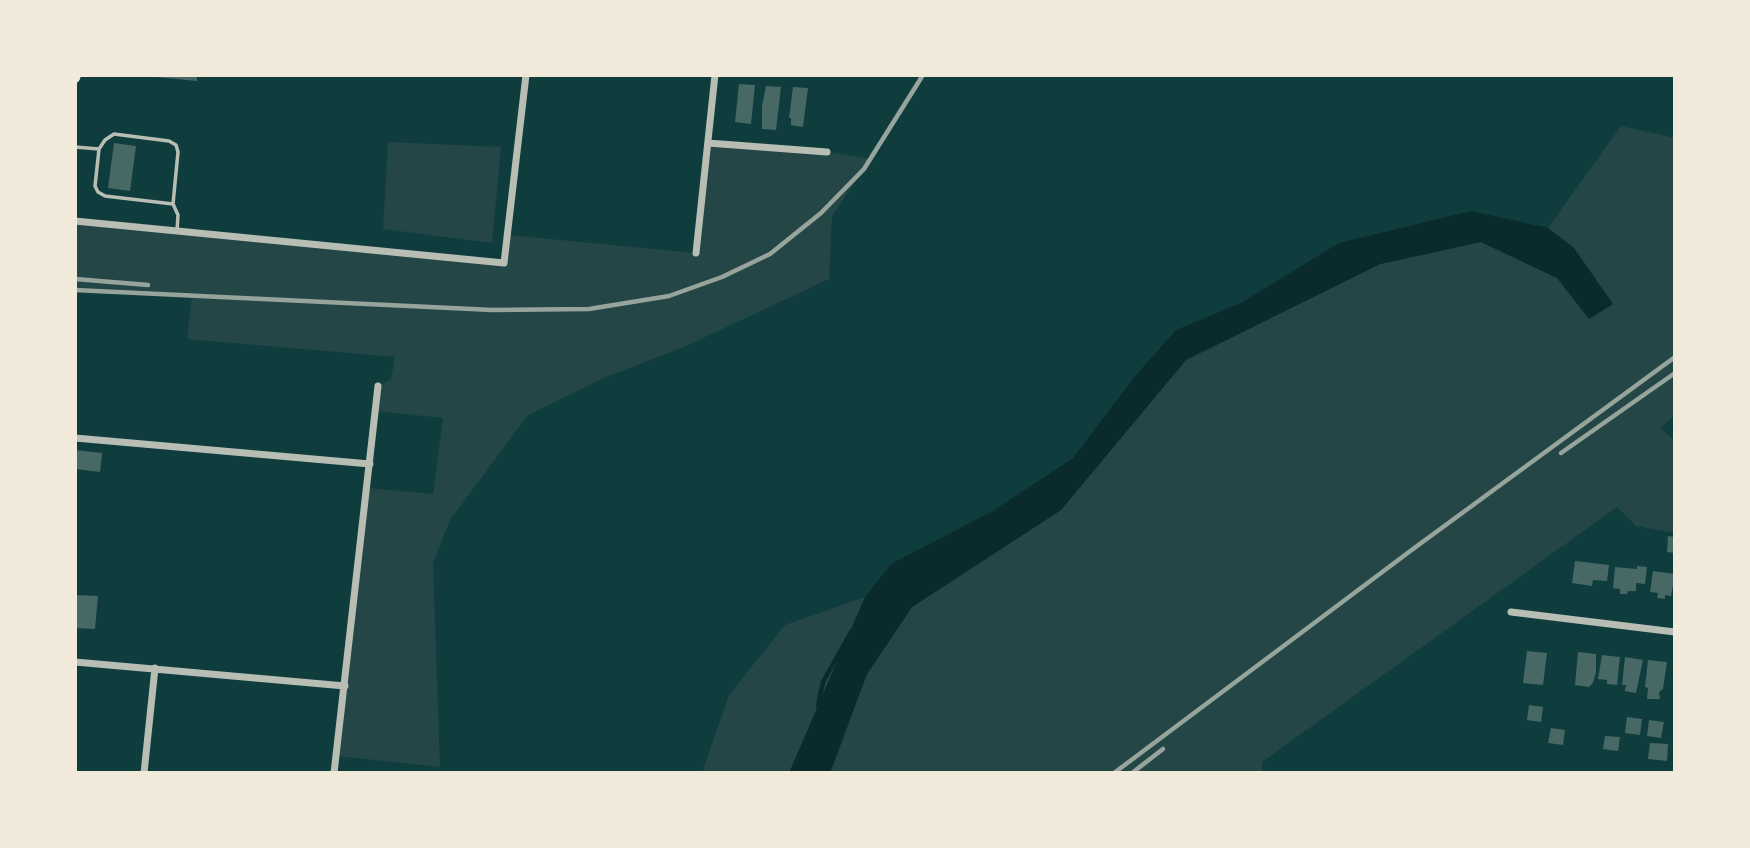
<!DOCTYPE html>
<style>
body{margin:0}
#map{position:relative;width:1750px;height:848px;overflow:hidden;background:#0f3d3e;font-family:"Zilla Slab",serif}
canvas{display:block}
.frame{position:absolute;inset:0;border:77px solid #f1e9da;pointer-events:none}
</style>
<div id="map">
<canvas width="1750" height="848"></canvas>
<div class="frame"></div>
</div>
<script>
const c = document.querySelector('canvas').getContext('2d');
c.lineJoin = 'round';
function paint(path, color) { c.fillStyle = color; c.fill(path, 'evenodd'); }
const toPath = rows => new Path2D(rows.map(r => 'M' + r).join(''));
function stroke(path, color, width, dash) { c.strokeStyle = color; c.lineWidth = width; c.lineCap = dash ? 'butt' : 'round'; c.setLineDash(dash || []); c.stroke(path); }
paint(toPath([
 [1621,126,1675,138,1675,415,1660,428,1675,440,1675,533,1636,526,1617,507,1262,762,1262,773,830,773,867,674,912,607,1061,510,1186,360,1380,264,1481,242,1558,278,1589,319,1574,248,1548,228],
 [388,142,501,147,492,243,383,229],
 [708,143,827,152,871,159,832,216,829,279,684,347,606,377,528,415,450,520,433,563,440,767,337,756,368,488,433,494,443,418,376,411,378,386,391,379,395,357,187,339,192,296,75,290,75,221,504,263,508,235,696,253],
 [865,597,789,773,702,773,729,695,785,625]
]), '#244646');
paint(toPath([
 [1471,211,1548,228,1574,248,1613,304,1589,319,1557,278,1481,242,1380,264,1186,360,1061,510,912,607,867,674,830,773,789,773,865,597,891,564,991,512,1073,458,1135,376,1176,330,1241,303,1339,243]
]), '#0a2a2b');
stroke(toPath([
 [818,706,823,682,851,632]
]), '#0a2a2b', 4.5);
paint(toPath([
 [157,75,197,75,197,81,156,77],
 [739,84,755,85,751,124,735,122],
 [766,86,781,87,776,130,762,129,762,106],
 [793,87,808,88,803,127,791,125,791,118,789,118],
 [114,143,136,146,130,191,108,188],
 [75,450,102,453,100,472,75,469],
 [1668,536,1675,537,1675,553,1667,552],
 [1575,561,1609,565,1607,581,1593,580,1592,586,1572,583],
 [1637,566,1647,567,1645,584,1636,583,1636,591,1628,591,1627,594,1620,594,1620,589,1613,588,1615,567,1637,569],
 [1653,571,1675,574,1671,596,1665,595,1665,599,1657,598,1658,593,1650,592],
 [75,595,98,596,95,629,75,628],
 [1527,651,1547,653,1543,685,1523,683],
 [1578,652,1596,654,1596,672,1593,683,1589,687,1575,685],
 [1602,655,1620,657,1617,685,1607,684,1607,680,1598,679],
 [1625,657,1643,660,1636,693,1625,691,1626,685,1622,685],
 [1648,660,1667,662,1663,689,1659,692,1660,699,1647,699,1648,688,1645,687],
 [1529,705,1543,707,1541,722,1527,720],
 [1627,717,1642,719,1640,735,1625,733],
 [1649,720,1664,722,1661,738,1647,736],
 [1551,728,1565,730,1563,745,1548,743],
 [1605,736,1620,737,1618,751,1603,749],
 [1650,743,1668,744,1667,761,1648,759]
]), '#486865');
stroke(toPath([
 [114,134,169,141,176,145,178,152,173,204,105,196,98,192,95,186,99,149,105,140,114,134],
 [75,147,99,149],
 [173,204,178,215,177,231]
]), '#b8beb3', 3.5);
stroke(toPath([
 [708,143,827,152],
 [75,221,504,263,526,75],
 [696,253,715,75],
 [75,438,370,464],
 [1511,612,1675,632],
 [75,662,345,686],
 [144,773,155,668],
 [334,773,378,386]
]), '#b8beb3', 7);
stroke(toPath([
 [75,78,76,75]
]), '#f1e9da', 10);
stroke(toPath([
 [75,279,148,285],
 [75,290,492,310,589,309,669,296,722,277,770,254,821,213,864,169,923,75],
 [1561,453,1675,373],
 [1114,773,1413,549,1675,357],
 [1132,773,1163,749]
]), '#97a49c', 4.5);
</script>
